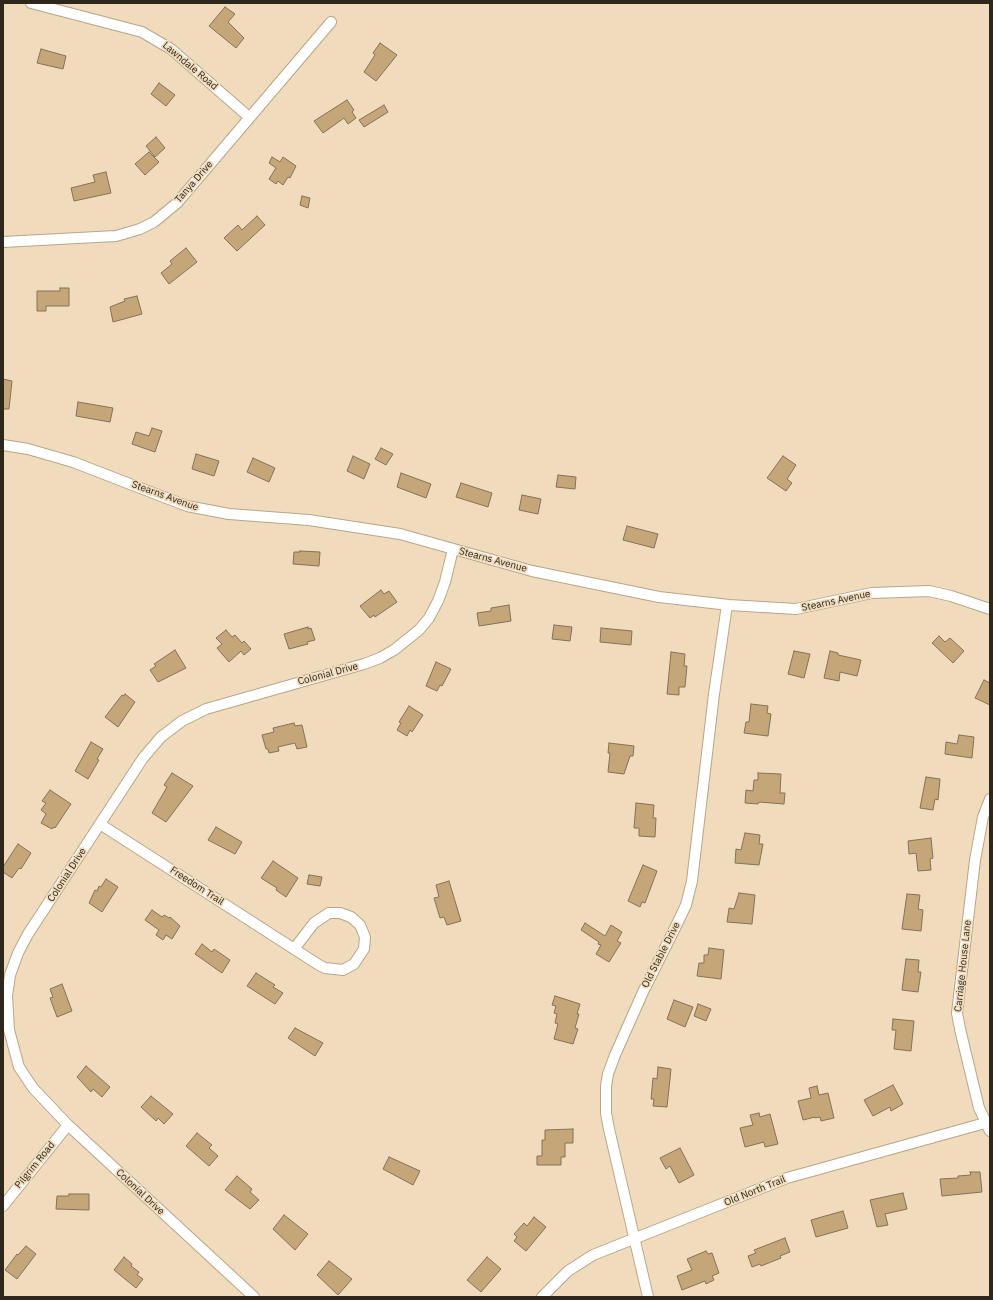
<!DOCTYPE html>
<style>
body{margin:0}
#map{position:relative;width:993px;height:1300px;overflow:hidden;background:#f0dbbd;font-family:"IBM Plex Sans",sans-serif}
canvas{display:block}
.frame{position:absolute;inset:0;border:4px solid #2e271b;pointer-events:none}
</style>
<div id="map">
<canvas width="993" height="1300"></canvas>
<div class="frame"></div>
</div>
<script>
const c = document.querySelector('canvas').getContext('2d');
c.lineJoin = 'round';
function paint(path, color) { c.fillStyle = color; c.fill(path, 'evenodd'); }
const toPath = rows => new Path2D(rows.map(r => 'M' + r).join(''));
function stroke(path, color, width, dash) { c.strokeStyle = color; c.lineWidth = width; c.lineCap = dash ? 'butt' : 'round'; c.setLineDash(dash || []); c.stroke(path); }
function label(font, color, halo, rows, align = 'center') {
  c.font = font + ' "IBM Plex Sans",sans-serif'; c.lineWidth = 3.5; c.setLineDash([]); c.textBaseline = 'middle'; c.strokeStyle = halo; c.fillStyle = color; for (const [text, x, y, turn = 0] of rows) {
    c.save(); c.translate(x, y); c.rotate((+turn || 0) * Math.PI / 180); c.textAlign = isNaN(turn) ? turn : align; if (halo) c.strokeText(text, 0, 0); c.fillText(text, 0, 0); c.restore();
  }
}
const building = toPath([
 [225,7,235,14,228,22,244,38,236,48,209,26,225,7],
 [380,43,397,55,376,81,364,72,375,55,373,53,380,43],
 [41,49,66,56,63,69,37,63,41,49],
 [159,83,175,95,166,106,151,94,159,83],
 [347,100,354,110,352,112,356,118,348,124,344,118,323,133,314,121,347,100],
 [384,105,388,112,364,127,359,120,384,105],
 [156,137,165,148,155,157,146,146,156,137],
 [149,152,159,162,145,175,135,164,149,152],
 [272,157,280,162,283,157,296,166,290,178,288,177,283,185,278,181,276,184,269,179,276,168,269,163,272,157],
 [106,172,111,193,74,201,71,188,95,182,93,175,106,172],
 [302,196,310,198,308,208,300,205,302,196],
 [257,216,265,225,237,251,224,238,238,225,242,230,257,216],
 [186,248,197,262,169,284,161,273,172,264,170,261,186,248],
 [60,288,69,288,69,306,46,306,46,311,37,311,37,291,60,291,60,288],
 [137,296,142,314,113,322,110,307,125,301,124,299,137,296],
 [3,379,12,381,9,409,3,409,3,379],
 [78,402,113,408,110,422,76,416,78,402],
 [152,428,162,431,155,452,132,444,136,432,149,436,152,428],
 [381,448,393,454,386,465,375,459,381,448],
 [196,454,219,461,214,476,192,469,196,454],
 [353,456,370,464,364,479,347,471,353,456],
 [783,456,796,465,787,479,792,483,786,491,767,478,783,456],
 [253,458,275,468,269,482,247,472,253,458],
 [401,473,431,484,426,498,397,487,401,473],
 [558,475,576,477,575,489,556,487,558,475],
 [461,483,492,493,488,507,456,497,461,483],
 [522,495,541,499,538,514,519,510,522,495],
 [627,526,658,534,654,548,623,540,627,526],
 [300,551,320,552,319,566,293,564,294,552,300,552,300,551],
 [381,590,384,594,389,591,397,602,375,617,374,615,370,618,360,606,381,590],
 [509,605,511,621,479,626,477,613,491,611,491,608,509,605],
 [554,625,572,627,570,641,552,639,554,625],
 [308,627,308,629,311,628,315,640,307,642,308,644,289,649,284,634,308,627],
 [601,628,632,631,631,645,600,642,601,628],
 [226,630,232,637,235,635,242,643,244,641,251,649,244,655,241,651,229,662,217,648,222,644,216,638,226,630],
 [939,636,945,642,950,638,964,651,953,663,932,643,939,636],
 [175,650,186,668,158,682,150,670,156,666,154,664,175,650],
 [794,651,810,654,804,678,788,674,794,651],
 [830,651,838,653,838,655,861,660,857,676,840,672,839,681,824,678,830,651],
 [671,652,685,654,684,666,687,666,685,687,679,687,679,695,667,694,671,652],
 [436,662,451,669,442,686,440,685,437,691,426,686,436,662],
 [984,680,990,683,990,705,975,698,984,680],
 [125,694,135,702,118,727,105,717,122,695,124,696,125,694],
 [751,704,768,706,767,713,771,714,768,736,744,733,746,722,749,722,751,704],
 [409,706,423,715,412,732,410,730,407,736,397,730,401,723,399,722,409,706],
 [294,723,295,726,302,725,307,747,297,749,295,743,278,747,279,751,269,753,268,749,266,749,262,735,274,732,273,728,294,723],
 [959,735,974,737,972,758,945,754,946,742,957,744,959,735],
 [91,742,103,749,97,759,99,760,88,779,75,771,91,742],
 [609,743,634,746,633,756,630,756,624,774,608,772,610,753,608,753,609,743],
 [172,773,193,786,166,822,152,813,167,787,164,785,172,773],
 [758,773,781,774,780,793,785,793,784,804,759,802,758,804,745,803,746,790,753,791,754,780,758,780,758,773],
 [926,777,940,779,938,800,935,799,933,810,920,808,926,777],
 [50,790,71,804,55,828,53,827,52,829,41,823,46,814,41,810,46,803,42,801,50,790],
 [636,803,654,805,653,818,656,818,655,837,639,836,639,828,634,828,636,803],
 [216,827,242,842,235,854,208,840,216,827],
 [745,833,760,835,759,844,763,844,759,865,735,863,736,849,741,850,745,833],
 [931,838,933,858,930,859,931,870,918,871,916,853,909,854,908,841,931,838],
 [18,844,31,853,21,869,19,868,12,878,3,872,3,867,18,844],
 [273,861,298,878,286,897,276,890,277,888,261,878,273,861],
 [643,865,657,871,645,903,642,902,640,907,628,901,643,865],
 [309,875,322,877,320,886,307,884,309,875],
 [106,879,118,887,102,912,89,903,95,890,97,891,99,886,101,887,106,879],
 [449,881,461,921,447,925,444,917,440,918,434,898,439,897,436,885,449,881],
 [739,893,755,895,752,924,727,922,729,908,734,909,739,893],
 [907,894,920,895,918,909,923,910,921,931,902,929,907,894],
 [152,910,162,917,164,915,169,918,170,917,180,926,172,939,166,935,163,940,156,935,159,930,145,920,152,910],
 [585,923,605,936,611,925,622,932,617,941,621,943,609,962,596,954,601,945,598,944,599,942,581,930,585,923],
 [202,944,212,952,214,949,230,960,222,973,195,954,202,944],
 [709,948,724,950,721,979,697,976,699,963,704,963,704,955,708,955,709,948],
 [906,959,919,960,918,972,921,972,918,992,902,990,906,959],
 [256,973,275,985,273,987,283,993,275,1004,247,986,256,973],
 [62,984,72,1011,57,1017,50,998,53,997,50,989,62,984],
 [555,996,580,1004,577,1014,579,1014,575,1028,578,1029,573,1044,554,1039,558,1024,555,1023,557,1014,554,1013,556,1006,552,1005,555,996],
 [674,1000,693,1007,685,1027,667,1019,674,1000],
 [698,1004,711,1009,706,1021,694,1016,698,1004],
 [893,1019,914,1021,911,1051,894,1049,896,1030,892,1030,893,1019],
 [295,1028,323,1043,315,1056,288,1038,295,1028],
 [86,1066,110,1087,102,1097,93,1089,91,1092,77,1077,86,1066],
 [658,1067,671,1069,667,1107,653,1106,654,1099,651,1099,653,1078,657,1079,658,1067],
 [893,1085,903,1104,891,1111,890,1107,873,1116,864,1100,893,1085],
 [817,1086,819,1095,828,1093,834,1118,821,1121,820,1117,815,1118,815,1117,803,1120,798,1101,811,1098,809,1088,817,1086],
 [151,1096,173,1114,164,1124,158,1118,156,1121,141,1107,151,1096],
 [759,1113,760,1117,770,1114,778,1144,765,1147,764,1142,745,1147,740,1128,753,1125,750,1115,759,1113],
 [573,1129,573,1143,565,1143,565,1157,561,1157,561,1165,537,1165,537,1156,542,1156,542,1140,545,1140,545,1130,573,1129],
 [197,1133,212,1145,209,1148,218,1156,209,1166,186,1146,197,1133],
 [680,1148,694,1175,679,1183,670,1166,666,1169,660,1158,680,1148],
 [389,1157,420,1171,413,1185,383,1169,389,1157],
 [970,1172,980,1172,982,1192,942,1196,940,1179,958,1178,958,1176,971,1175,970,1172],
 [237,1176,252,1189,250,1192,259,1200,250,1209,225,1190,237,1176],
 [903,1193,907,1209,885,1214,888,1225,877,1227,870,1200,903,1193],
 [69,1194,89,1194,89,1210,56,1209,57,1196,69,1196,69,1194],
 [843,1211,848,1228,816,1237,811,1220,843,1211],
 [284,1215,308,1234,295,1250,273,1229,284,1215],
 [534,1217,546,1227,526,1251,514,1241,517,1237,514,1234,524,1223,527,1226,534,1217],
 [785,1238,790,1252,780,1256,781,1258,761,1266,760,1264,752,1267,748,1256,756,1253,754,1250,785,1238],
 [26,1246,36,1254,17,1279,5,1270,17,1254,18,1255,26,1246],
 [706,1251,708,1254,712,1253,719,1273,712,1276,714,1280,706,1284,705,1281,682,1290,677,1276,692,1270,687,1259,706,1251],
 [124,1257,132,1264,131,1266,139,1272,137,1275,143,1279,136,1288,114,1270,124,1257],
 [487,1257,501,1269,481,1292,467,1280,487,1257],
 [329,1261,352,1279,338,1295,317,1275,329,1261]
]);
paint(building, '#c5a678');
stroke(building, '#847257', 1);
const minor = toPath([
 [31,3,142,32,171,49,249,117],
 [3,242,116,236,140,229,154,222,177,203,331,22],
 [3,445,28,449,73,462,187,506,229,514,309,520,400,534,532,571,659,597,729,605,796,609,872,593,929,591,951,596,990,609],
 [990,799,983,817,975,860,957,1013,960,1029,979,1108,990,1131],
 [100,824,319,965,325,968,343,970,354,964,364,949,365,937,360,925,351,917,340,913,329,913,314,923,294,949],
 [3,1206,68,1125],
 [254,1297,68,1125,33,1088,19,1067,9,1030,7,996,10,975,18,953,28,934,143,758,161,737,182,721,206,709,364,664,380,658,394,650,419,630,429,618,438,601,445,582,453,549],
 [542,1297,568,1271,593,1255,787,1178,985,1123],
 [648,1297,609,1129,606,1113,606,1086,608,1074,615,1055,643,992,677,924,686,905,692,881,714,694,727,605]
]);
stroke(minor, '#b9a588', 12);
stroke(minor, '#fff', 10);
label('10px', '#2e271b', '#f0dbbd', [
 ["Lawndale Road",190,66,40],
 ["Tanya Drive",194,182,-49],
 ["Stearns Avenue",165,496,20],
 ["Stearns Avenue",493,560,15],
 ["Stearns Avenue",836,601,-12],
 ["Colonial Drive",328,674,-15],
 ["Colonial Drive",67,875,-57],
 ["Freedom Trail",197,886,33],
 ["Old Stable Drive",661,955,-63],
 ["Carriage House Lane",963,966,-84],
 ["Pilgrim Road",35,1165,-51],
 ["Old North Trail",755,1191,-22],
 ["Colonial Drive",140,1192,43]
]);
</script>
